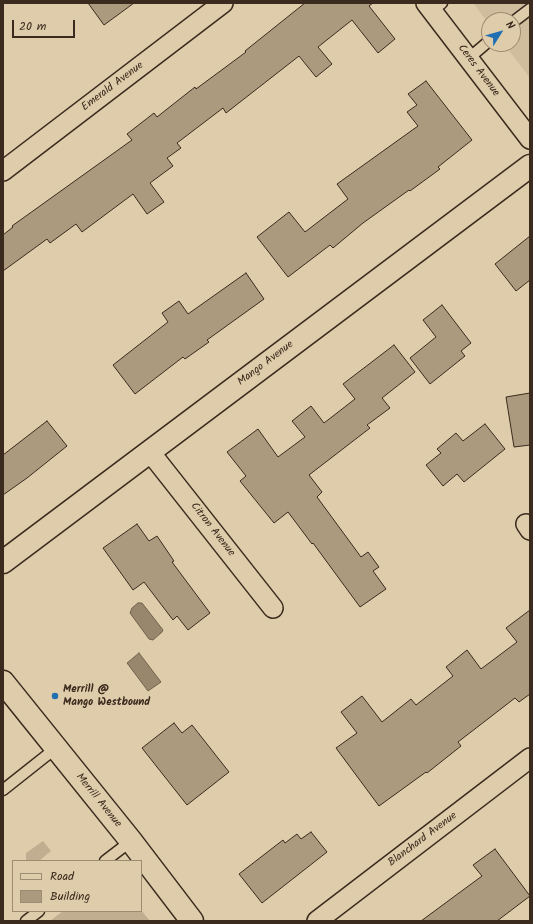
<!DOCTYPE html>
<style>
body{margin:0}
#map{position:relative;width:533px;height:924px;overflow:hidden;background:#dfccaa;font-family:Kalam,sans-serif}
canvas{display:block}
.frame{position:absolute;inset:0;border:4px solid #3b2a1e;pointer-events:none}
.legend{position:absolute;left:12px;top:860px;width:130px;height:52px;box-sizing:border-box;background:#dfccaa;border:1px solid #9d8b72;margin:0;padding:5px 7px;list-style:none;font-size:12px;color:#3b2a1e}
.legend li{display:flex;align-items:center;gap:8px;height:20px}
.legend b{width:20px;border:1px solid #9d8b72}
.north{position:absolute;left:481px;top:12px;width:40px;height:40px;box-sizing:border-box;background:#dfccaa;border:1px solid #9d8b72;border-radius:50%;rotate:53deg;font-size:11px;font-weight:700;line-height:16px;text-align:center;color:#3b2a1e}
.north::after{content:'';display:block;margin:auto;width:14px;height:18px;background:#1f6fb2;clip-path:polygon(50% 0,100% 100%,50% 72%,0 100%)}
.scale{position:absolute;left:12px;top:20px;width:63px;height:18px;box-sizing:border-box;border:2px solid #3b2a1e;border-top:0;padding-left:5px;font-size:12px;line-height:14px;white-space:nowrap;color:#3b2a1e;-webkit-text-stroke:3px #dfccaa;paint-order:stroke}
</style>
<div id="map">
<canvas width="533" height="924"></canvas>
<div class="frame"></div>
<ul class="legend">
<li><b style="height:5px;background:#dfccaa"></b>Road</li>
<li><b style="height:11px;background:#ac9a7f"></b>Building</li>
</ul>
<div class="north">N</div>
<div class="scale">20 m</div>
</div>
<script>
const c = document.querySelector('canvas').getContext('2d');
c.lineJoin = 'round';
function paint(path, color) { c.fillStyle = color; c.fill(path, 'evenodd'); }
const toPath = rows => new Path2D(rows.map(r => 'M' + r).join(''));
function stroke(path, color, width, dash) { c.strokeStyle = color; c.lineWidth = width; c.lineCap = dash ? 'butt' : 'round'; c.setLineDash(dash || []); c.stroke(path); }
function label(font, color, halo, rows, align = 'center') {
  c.font = font + ' Kalam,sans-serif'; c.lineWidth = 3.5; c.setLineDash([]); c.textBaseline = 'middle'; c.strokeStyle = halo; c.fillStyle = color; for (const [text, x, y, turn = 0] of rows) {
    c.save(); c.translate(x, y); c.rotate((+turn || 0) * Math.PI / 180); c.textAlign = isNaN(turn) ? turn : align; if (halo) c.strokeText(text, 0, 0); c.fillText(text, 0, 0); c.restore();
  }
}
paint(toPath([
 [473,3,530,3,530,78,504,44,513,44,513,20,489,20,489,24]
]), '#d0bd9d');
paint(toPath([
 [43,841,51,851,39,861,26,861,26,853],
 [141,910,150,921,50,921,63,911,141,911]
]), '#c1ae91');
const water = toPath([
 [138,603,142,603,163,630,162,632,153,640,149,639,130,613,132,608,138,603],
 [139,653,161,682,148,691,127,663,139,653]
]);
paint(water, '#98866d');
stroke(water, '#73614d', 1);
const building = toPath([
 [88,3,134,3,104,25,88,3],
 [305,3,373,3,369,6,395,39,378,53,352,20,318,47,332,64,316,77,299,56,226,113,223,108,177,143,181,148,167,158,173,166,150,183,164,202,147,214,133,194,82,232,76,224,50,243,47,239,3,271,3,235,13,227,12,226,132,140,127,134,154,113,157,117,195,87,196,89,246,52,245,51,305,3],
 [426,81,472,140,438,167,440,169,410,191,409,190,363,223,333,248,330,245,288,277,257,237,289,212,305,232,348,199,337,184,418,126,407,112,417,105,408,94,426,81],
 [530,236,530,280,516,291,495,264,530,236],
 [246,273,264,299,207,340,209,342,185,359,183,357,135,394,113,365,168,322,162,313,179,301,188,314,246,273],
 [442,305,471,343,461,351,465,356,430,384,410,358,436,337,423,320,442,305],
 [394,345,415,372,382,398,390,408,367,425,370,428,309,475,322,492,317,497,361,557,368,552,379,567,373,571,386,589,360,607,313,543,312,544,288,512,274,523,240,481,246,476,227,452,258,429,278,457,305,437,292,421,311,406,324,423,355,399,343,384,394,345],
 [530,393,530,445,514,447,506,397,530,393],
 [47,421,67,446,27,478,3,495,3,455,47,421],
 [485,424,505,449,464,482,457,474,443,486,426,465,441,453,437,449,456,433,463,441,485,424],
 [137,524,149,541,157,536,174,561,172,562,210,613,188,630,177,616,173,620,144,582,133,590,103,548,137,524],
 [530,610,530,694,519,702,515,698,458,742,461,746,427,773,426,772,379,806,336,748,357,733,341,712,362,696,382,722,411,699,416,705,453,676,446,667,467,650,481,669,517,642,506,628,530,610],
 [174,723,182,733,192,725,229,772,187,805,142,748,174,723],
 [311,832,327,852,262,903,239,874,283,840,285,843,297,834,301,839,311,832],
 [495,849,530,896,497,921,421,921,482,876,473,865,495,849]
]);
paint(building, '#ac9a7f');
stroke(building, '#3b2a1e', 1);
const lane = toPath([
 [432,11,442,3],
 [513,22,530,9],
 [468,59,489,41],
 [3,790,56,748],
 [105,861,131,841],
 [26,921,39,911]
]);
const street = toPath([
 [426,3,530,139],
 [3,171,223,3],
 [150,452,273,608],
 [526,524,530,530],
 [317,921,530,758]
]);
const secondary = toPath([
 [3,562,530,166],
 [3,682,131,841,192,921]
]);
stroke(lane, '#3b2a1e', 13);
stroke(street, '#3b2a1e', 22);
stroke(secondary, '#3b2a1e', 25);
stroke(lane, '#dfccaa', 10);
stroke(street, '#dfccaa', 19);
stroke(secondary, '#dfccaa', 22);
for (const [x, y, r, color] of [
 [55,696,4,"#1f6fb2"]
]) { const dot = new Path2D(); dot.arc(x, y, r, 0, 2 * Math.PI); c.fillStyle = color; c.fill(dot); stroke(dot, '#dfccaa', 1.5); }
label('11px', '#3b2a1e', '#dfccaa', [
 ["Ceres Avenue",478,71,53],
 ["Emerald Avenue",113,87,-37],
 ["Mango Avenue",266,364,-37],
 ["Citron Avenue",212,530,52],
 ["Merrill Avenue",98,801,51],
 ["Blanchard Avenue",423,840,-37]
]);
label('bold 11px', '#3b2a1e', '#dfccaa', [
 ["Merrill @",63,690],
 ["Mango Westbound",63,703]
], 'left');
</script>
